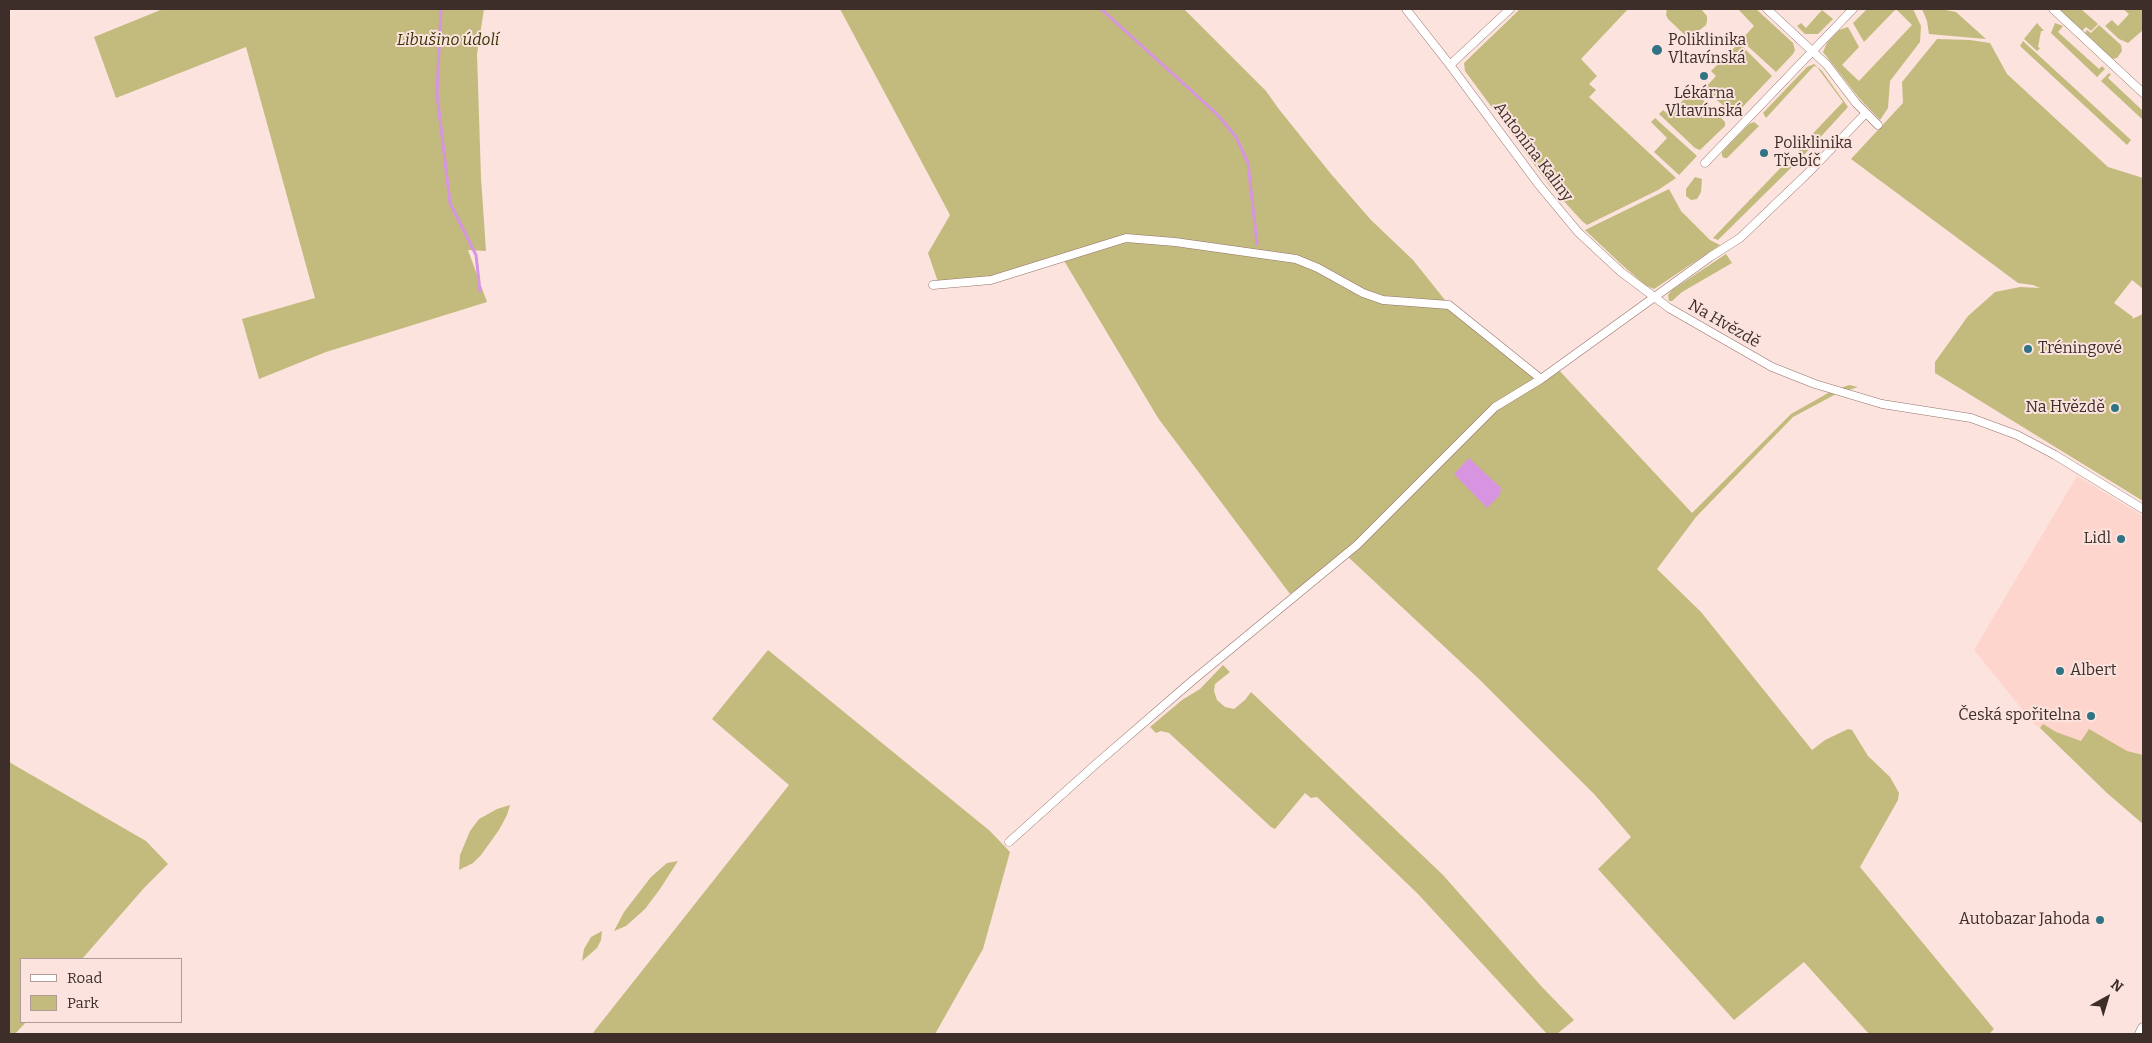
<!DOCTYPE html>
<meta charset="utf-8">
<style>
body{margin:0}
#map{position:relative;width:2152px;height:1043px;overflow:hidden;background:#fce3de;font-family:Bitter,serif}
canvas{display:block}
.frame{position:absolute;inset:0;border:10px solid #3d2e2a;pointer-events:none}
.legend{position:absolute;left:20px;top:958px;width:162px;height:65px;box-sizing:border-box;background:#fce3de;border:1px solid #b09b96;margin:0;padding:6px 9px;list-style:none;font-size:15px;color:#3d2e2a}
.legend li{display:flex;align-items:center;gap:10px;height:25px}
.legend b{width:25px;border:1px solid #b09b96}
.north{position:absolute;left:2082px;top:973px;width:50px;height:50px;-webkit-text-stroke:4px #fce3de;paint-order:stroke;rotate:39deg;font-size:14px;font-weight:700;line-height:20px;text-align:center;color:#3d2e2a}
.north::after{content:'';display:block;margin:auto;width:18px;height:22px;background:#3d2e2a;clip-path:polygon(50% 0,100% 100%,50% 72%,0 100%)}
</style>
<div id="map">
<canvas width="2152" height="1043"></canvas>
<div class="frame"></div>
<ul class="legend">
<li><b style="height:6px;background:#fff"></b>Road</li>
<li><b style="height:14px;background:#c3bb7d"></b>Park</li>
</ul>
<div class="north">N</div>
</div>
<script>
const c = document.querySelector('canvas').getContext('2d');
c.lineJoin = 'round';
function paint(path, color) { c.fillStyle = color; c.fill(path, 'evenodd'); }
const toPath = rows => new Path2D(rows.map(r => 'M' + r).join(''));
function stroke(path, color, width, dash) { c.strokeStyle = color; c.lineWidth = width; c.lineCap = dash ? 'butt' : 'round'; c.setLineDash(dash || []); c.stroke(path); }
function label(font, color, halo, rows, align = 'center') {
  c.font = font + ' Bitter,serif'; c.lineWidth = 4; c.setLineDash([]); c.textBaseline = 'middle'; c.strokeStyle = halo; c.fillStyle = color; for (const [text, x, y, turn = 0] of rows) {
    c.save(); c.translate(x, y); c.rotate((+turn || 0) * Math.PI / 180); c.textAlign = isNaN(turn) ? turn : align; if (halo) c.strokeText(text, 0, 0); c.fillText(text, 0, 0); c.restore();
  }
}
paint(toPath([
 [2077,476,2143,516,2143,768,2110,760,2035,725,1974,650]
]), '#fdd5cd');
paint(toPath([
 [163,9,484,9,477,54,481,178,486,251,468,250,487,302,326,352,259,379,242,319,315,298,246,47,116,98,94,37],
 [840,9,1184,9,1266,91,1278,108,1331,174,1371,220,1413,260,1449,305,1541,379,1557,368,1692,513,1791,414,1830,392,1849,385,1858,387,1836,394,1793,417,1696,517,1657,569,1701,612,1812,750,1825,740,1848,729,1852,730,1868,756,1890,777,1899,793,1898,800,1860,867,1994,1029,1989,1034,1869,1034,1804,962,1734,1020,1598,869,1631,837,1595,795,1479,679,1346,555,1290,594,1158,418,1063,259,991,280,938,282,928,253,950,215],
 [1520,9,1628,9,1581,59,1597,76,1589,84,1596,90,1589,97,1676,178,1658,190,1587,225,1582,221,1550,186,1465,71,1464,63],
 [1667,9,1701,9,1707,16,1707,21,1706,25,1691,37,1686,36,1668,19,1666,15],
 [1738,9,1756,9,1793,43,1795,50,1793,54,1776,72,1741,40,1754,26],
 [1867,9,1913,9,1921,26,1920,42,1890,81,1888,108,1880,120,1859,98,1823,52,1827,43,1839,30,1848,27,1859,47,1842,65,1859,81,1912,25,1896,9,1864,42,1853,23],
 [1922,9,1940,9,1956,12,1986,39,1929,34,1927,21],
 [2058,9,2081,9,2098,24,2091,31,2086,27,2082,31],
 [2123,9,2143,9,2143,30,2128,43,2119,39,2105,26,2112,20,2118,26,2129,14],
 [1822,10,1833,19,1818,34,1805,34,1797,26,1801,23,1806,28],
 [2037,23,2044,31,2041,31,2038,47,2040,48,2037,51,2024,39],
 [2055,23,2063,26,2058,32,2099,69,2102,66,2105,69,2097,77,2051,33],
 [2099,25,2121,45,2122,51,2117,58,2112,59,2085,33,2087,30,2091,33],
 [1937,39,1970,40,1990,43,2007,74,2108,167,2143,178,2143,289,2132,280,2114,303,2133,317,2132,319,2143,314,2143,501,1935,373,1935,362,1968,316,1995,292,2020,287,2040,288,2033,285,2018,283,1851,159,1903,103,1902,82],
 [2023,41,2131,140,2127,145,2020,46],
 [1739,43,1772,76,1736,114,1733,114,1704,89,1716,76,1711,71],
 [1814,64,1822,71,1848,107,1804,155,1798,149,1843,102,1817,67,1814,66,1766,118,1763,113,1807,67],
 [2109,73,2111,74,2108,78,2143,111,2143,120,2101,81],
 [1690,93,1695,97,1698,95,1725,122,1725,126,1700,150,1695,148,1659,114,1663,110,1669,115],
 [1655,118,1697,156,1679,175,1654,152,1667,138,1651,122],
 [1754,122,1759,126,1727,158,1724,158,1722,156,1722,152,1749,124],
 [1792,156,1797,162,1718,240,1713,238],
 [1695,177,1702,179,1701,192,1697,199,1691,200,1686,196,1686,189],
 [1669,189,1681,211,1710,240,1720,245,1654,289,1645,285,1621,264,1585,230],
 [1726,254,1732,263,1682,292,1672,301,1669,301,1668,295,1672,290],
 [768,650,990,831,1010,852,983,949,935,1034,592,1034,789,785,712,719],
 [1223,665,1230,672,1215,684,1214,691,1217,700,1225,707,1234,709,1245,700,1251,692,1443,875,1542,987,1574,1020,1557,1034,1547,1034,1418,894,1317,797,1311,798,1305,793,1275,829,1271,827,1169,733,1161,731,1156,733,1150,727,1182,700,1200,689],
 [2043,724,2056,732,2081,741,2089,729,2127,751,2143,755,2143,824,2107,793,2040,728],
 [9,762,146,841,168,864,144,888,82,959,21,959,21,1022,26,1022,15,1034,9,1034],
 [510,805,507,815,499,830,481,855,473,863,459,870,460,855,470,831,479,819,497,809],
 [678,861,660,889,645,909,626,926,614,931,624,912,651,877,667,863],
 [602,931,601,940,597,948,582,961,584,949,591,937]
]), '#c3bb7d');
paint(toPath([
 [1469,458,1501,488,1500,495,1487,508,1454,474]
]), '#d795e1');
stroke(toPath([
 [441,9,437,94,450,203,476,255,480,291],
 [1101,9,1217,114,1236,137,1248,163,1257,244]
]), '#d795e1', 3);
const minor = toPath([
 [1406,9,1450,65,1539,185,1578,232,1621,272,1669,308,1772,367,1815,384,1882,404,1971,418,2017,435,2055,455,2143,509],
 [1767,9,1827,65,1856,103,1878,125],
 [2053,9,2143,93],
 [1450,65,1510,9],
 [1705,163,1853,9],
 [933,285,991,280,1126,238,1175,242,1296,259,1318,268,1363,293,1383,300,1449,305,1541,379],
 [1009,842,1096,764,1192,681,1357,545,1495,407,1541,379,1710,257,1740,238,1811,170,1866,113]
]);
const secondary = toPath([
 [2140,1034,2143,1028]
]);
stroke(minor, '#97726a', 9);
stroke(secondary, '#97726a', 11);
stroke(minor, '#fff', 8);
stroke(secondary, '#fff', 10);
for (const [x, y, r, color] of [
 [1657,50,6,"#307384"],
 [1704,76,5,"#307384"],
 [1764,153,5,"#307384"],
 [2028,349,5,"#307384"],
 [2115,408,5,"#307384"],
 [2121,539,5,"#307384"],
 [2060,671,5,"#307384"],
 [2091,716,5,"#307384"],
 [2100,920,5,"#307384"]
]) { const dot = new Path2D(); dot.arc(x, y, r, 0, 2 * Math.PI); c.fillStyle = color; c.fill(dot); stroke(dot, '#fce3de', 2); }
label('italic 16px', '#3a3405', '#fce3de', [
 ["Libušino údolí",448,41]
]);
label('16px', '#3d2e2a', '#fce3de', [
 ["Poliklinika",1668,41],
 ["Vltavínská",1668,59],
 ["Lékárna",1704,94,"center"],
 ["Vltavínská",1704,112,"center"],
 ["Poliklinika",1774,144],
 ["Třebíč",1774,162],
 ["Tréningové",2038,349],
 ["Na Hvězdě",2105,408,"right"],
 ["Lidl",2111,539,"right"],
 ["Albert",2070,671],
 ["Česká spořitelna",2081,716,"right"],
 ["Autobazar Jahoda",2090,920,"right"]
], 'left');
label('16px', '#3d2e2a', '#fce3de', [
 ["Antonína Kaliny",1533,152,53],
 ["Na Hvězdě",1724,324,30]
]);
</script>
